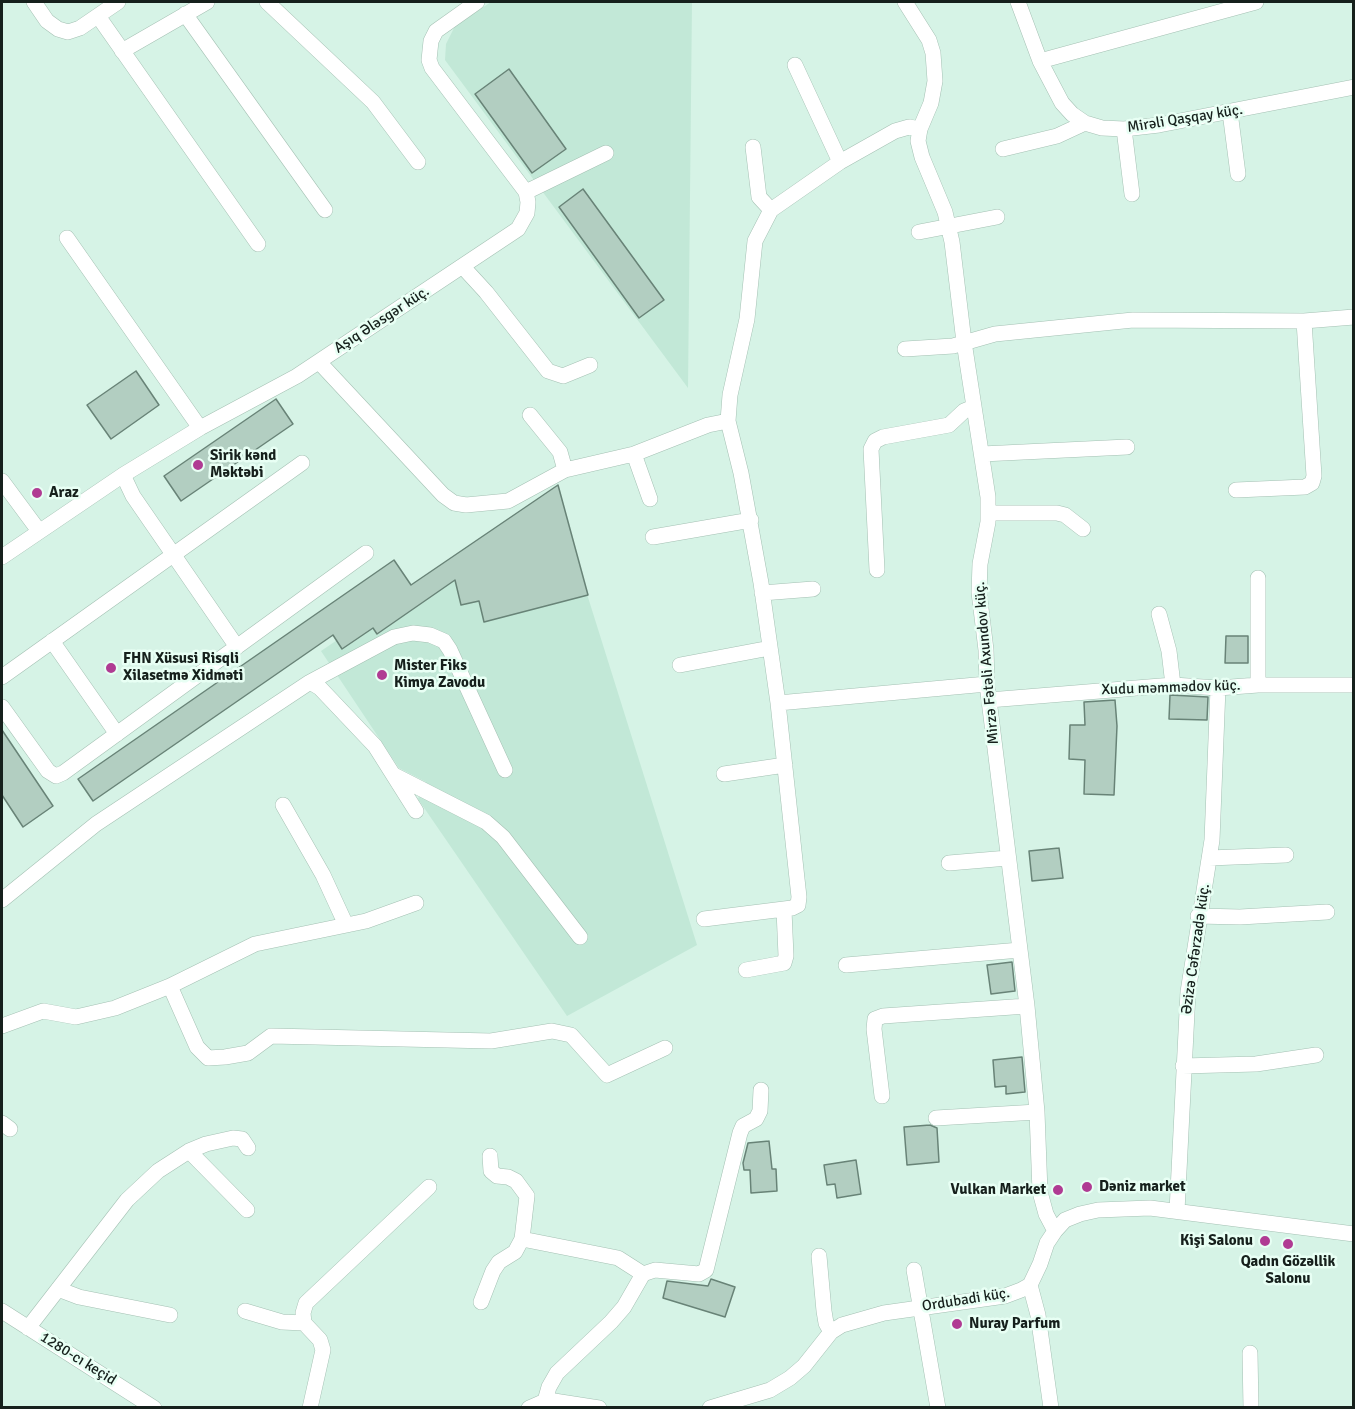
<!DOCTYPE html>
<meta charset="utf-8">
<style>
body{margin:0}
#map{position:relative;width:1355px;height:1409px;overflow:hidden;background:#d6f3e6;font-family:Signika,sans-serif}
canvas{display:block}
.frame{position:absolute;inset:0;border:3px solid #16201c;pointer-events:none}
</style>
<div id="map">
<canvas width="1355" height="1409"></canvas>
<div class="frame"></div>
</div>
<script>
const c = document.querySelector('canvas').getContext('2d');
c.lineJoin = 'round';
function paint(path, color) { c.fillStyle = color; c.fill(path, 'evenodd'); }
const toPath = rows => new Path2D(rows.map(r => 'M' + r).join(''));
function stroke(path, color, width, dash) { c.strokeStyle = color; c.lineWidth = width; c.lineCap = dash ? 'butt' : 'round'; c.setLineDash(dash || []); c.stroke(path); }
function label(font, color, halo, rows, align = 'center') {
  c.font = font + ' Signika,sans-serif'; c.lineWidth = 5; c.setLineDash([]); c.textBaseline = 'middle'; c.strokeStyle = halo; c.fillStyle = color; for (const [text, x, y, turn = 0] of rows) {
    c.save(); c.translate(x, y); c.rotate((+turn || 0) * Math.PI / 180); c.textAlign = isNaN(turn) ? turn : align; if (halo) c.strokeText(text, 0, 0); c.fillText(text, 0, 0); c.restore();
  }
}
paint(toPath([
 [491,2,692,2,688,388,445,60,446,44,455,26],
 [555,492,697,945,567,1016,418,799,426,782,399,768,321,651]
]), '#c2e8d7');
const building = toPath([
 [509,69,566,149,532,173,475,94,509,69],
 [583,189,664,300,639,318,559,207,583,189],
 [136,371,159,405,111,439,87,405,136,371],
 [276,399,293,424,181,501,164,476,276,399],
 [558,485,588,595,484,622,479,601,461,605,455,580,377,634,373,628,342,649,333,635,93,801,78,779,394,560,411,585,558,485],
 [1226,636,1248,636,1248,663,1225,663,1226,636],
 [1170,695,1208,697,1207,720,1169,719,1170,695],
 [1115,700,1117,726,1114,795,1084,794,1085,760,1069,759,1070,725,1085,725,1084,702,1115,700],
 [2,730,53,806,23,827,2,795,2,730],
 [1059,848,1063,878,1032,881,1029,851,1059,848],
 [1012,962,1015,991,991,994,987,965,1012,962],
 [1022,1057,1025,1092,1006,1094,1006,1086,995,1087,993,1060,1022,1057],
 [930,1125,937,1128,939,1162,907,1165,904,1127,930,1125],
 [769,1141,772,1169,776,1169,777,1191,751,1193,750,1170,744,1170,743,1163,748,1143,769,1141],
 [856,1160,861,1194,837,1198,835,1184,827,1185,824,1165,856,1160],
 [711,1279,735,1287,725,1317,663,1298,667,1281,708,1286,711,1279]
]);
paint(building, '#b2cec1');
stroke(building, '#688377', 1.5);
const minor = toPath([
 [34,2,47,21,58,29,68,32,80,28,118,2],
 [267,2,373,102,418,162],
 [905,2,929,40,933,53,935,81,931,103,920,129,918,141,922,157,945,212,952,242,964,342,988,497,988,522,980,564,979,592,986,650,987,684,1027,1006,1037,1112,1040,1192,1046,1214,1055,1231],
 [1018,2,1040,61,1062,103,1072,114,1085,123,1102,128,1124,129,1159,125,1354,87],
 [185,14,325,210],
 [98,16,258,244],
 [122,51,207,2],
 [1040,61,1256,2],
 [795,65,840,162],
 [1230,112,1238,174],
 [1124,129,1132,194],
 [753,147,759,197,771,210],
 [1003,149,1057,136,1085,123],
 [526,192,606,153],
 [919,232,997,217],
 [67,238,200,428],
 [463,267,486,292,548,371,563,376,590,365],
 [905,349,953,346,995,334,1133,320,1304,321,1354,317],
 [319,362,443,495,454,503,466,505,508,501,565,470,634,454,708,425,728,421],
 [530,415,560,452,565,470],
 [634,454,650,499],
 [982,454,1127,447],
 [123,475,133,496,237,647],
 [2,481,39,531],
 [1236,490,1305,487,1312,483,1314,476,1304,321],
 [989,513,1057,513,1065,515,1083,529],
 [653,537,751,520],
 [2,557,123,475,200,428,297,376,518,229,527,213,528,202,526,192,432,68,429,60,431,41,436,31,477,2],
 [877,570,871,449,875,441,883,437,949,425,964,411,974,407],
 [1258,578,1258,685],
 [762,593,813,589],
 [1159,614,1169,651,1173,685],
 [52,641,117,734],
 [680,665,770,648],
 [2,677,302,463],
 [310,682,320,688,375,746,416,811],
 [989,700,1173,685,1218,688,1258,685,1354,685],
 [778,703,987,684],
 [2,707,48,771,56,776,63,773,366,553],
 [724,774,785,765],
 [394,775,486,822,503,837,580,937],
 [283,805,323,875,346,925],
 [1209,858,1286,855],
 [949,863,1008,858],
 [2,900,96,824,310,682,394,637,413,633,430,635,444,641,450,650,505,770],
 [1198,916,1240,917,1327,912],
 [704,919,792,908,798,905,799,897,778,703,761,583,741,473,728,421,730,395,747,319,755,241,771,210,840,162,895,131,909,127,920,129],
 [846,965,1020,950],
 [746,970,784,963,786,956,784,910],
 [170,986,197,1047,208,1058,225,1057,248,1053,271,1036,491,1041,552,1031,571,1035,607,1075,665,1048],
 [2,1026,43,1011,76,1017,115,1008,170,986,255,944,366,921,416,903],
 [1183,1066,1256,1064,1316,1055],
 [882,1096,874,1029,875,1019,883,1016,1027,1006],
 [936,1118,1037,1112],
 [2,1123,10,1129],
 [189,1151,247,1210],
 [1177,1211,1188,992,1212,840,1218,688],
 [522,1239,618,1258,643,1274],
 [819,1256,824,1311,826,1323,831,1332],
 [914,1270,938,1408],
 [1030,1285,1038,1315,1051,1408],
 [58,1289,79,1297,170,1315],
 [481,1302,493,1271,499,1262,515,1252,522,1239,527,1196,516,1181,508,1177,497,1176,491,1171,490,1156],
 [2,1311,154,1408],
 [245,1311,282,1322,304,1323],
 [28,1328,127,1200,158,1171,189,1151,206,1144,233,1138,242,1139,248,1148],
 [1250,1353,1251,1408],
 [545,1401,549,1387,557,1373,611,1322,624,1307,643,1274,655,1270,699,1274,706,1270,740,1133,743,1126,756,1119,760,1111,761,1090],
 [310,1408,323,1350,320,1340,304,1323,303,1313,306,1303,429,1187],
 [529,1408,545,1401,554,1401,599,1408],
 [710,1408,770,1390,790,1378,804,1366,831,1332,842,1325,884,1313,1005,1296,1021,1290,1030,1285,1040,1264,1047,1243,1055,1231,1065,1220,1080,1214,1098,1210,1150,1208,1354,1234]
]);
stroke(minor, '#a4c0b3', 16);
stroke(minor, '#fff', 15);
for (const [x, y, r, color] of [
 [198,465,6,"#b03b93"],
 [37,493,6,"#b03b93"],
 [111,668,6,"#b03b93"],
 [382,675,6,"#b03b93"],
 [1087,1187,6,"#b03b93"],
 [1058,1190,6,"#b03b93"],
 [1265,1241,6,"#b03b93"],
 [1288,1244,6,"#b03b93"],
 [957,1324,6,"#b03b93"]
]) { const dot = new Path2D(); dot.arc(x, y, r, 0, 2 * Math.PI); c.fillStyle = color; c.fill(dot); stroke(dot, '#e8fff4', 2); }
label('15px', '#16201c', '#e8fff4', [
 ["Mirəli Qaşqay küç.",1185,119,-9],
 ["Aşıq Ələsgər küç.",382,320,-33],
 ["Mirzə Fətəli Axundov küç.",987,663,-95],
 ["Xudu məmmədov küç.",1171,688,-2],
 ["Əzizə Cəfərzadə küç.",1196,949,-82],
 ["Ordubadi küç.",966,1300,-9],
 ["1280-cı keçid",78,1359,32]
]);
label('bold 15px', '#16201c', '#e8fff4', [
 ["Sirik kənd",210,456],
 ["Məktəbi",210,473],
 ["Araz",49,493],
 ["FHN Xüsusi Risqli",123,659],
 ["Xilasetmə Xidməti",123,676],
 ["Mister Fiks",394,666],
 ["Kimya Zavodu",394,683],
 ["Dəniz market",1099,1187],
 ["Vulkan Market",1046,1190,"right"],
 ["Kişi Salonu",1253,1241,"right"],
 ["Qadın Gözəllik",1288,1262,"center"],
 ["Salonu",1288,1279,"center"],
 ["Nuray Parfum",969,1324]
], 'left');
</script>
